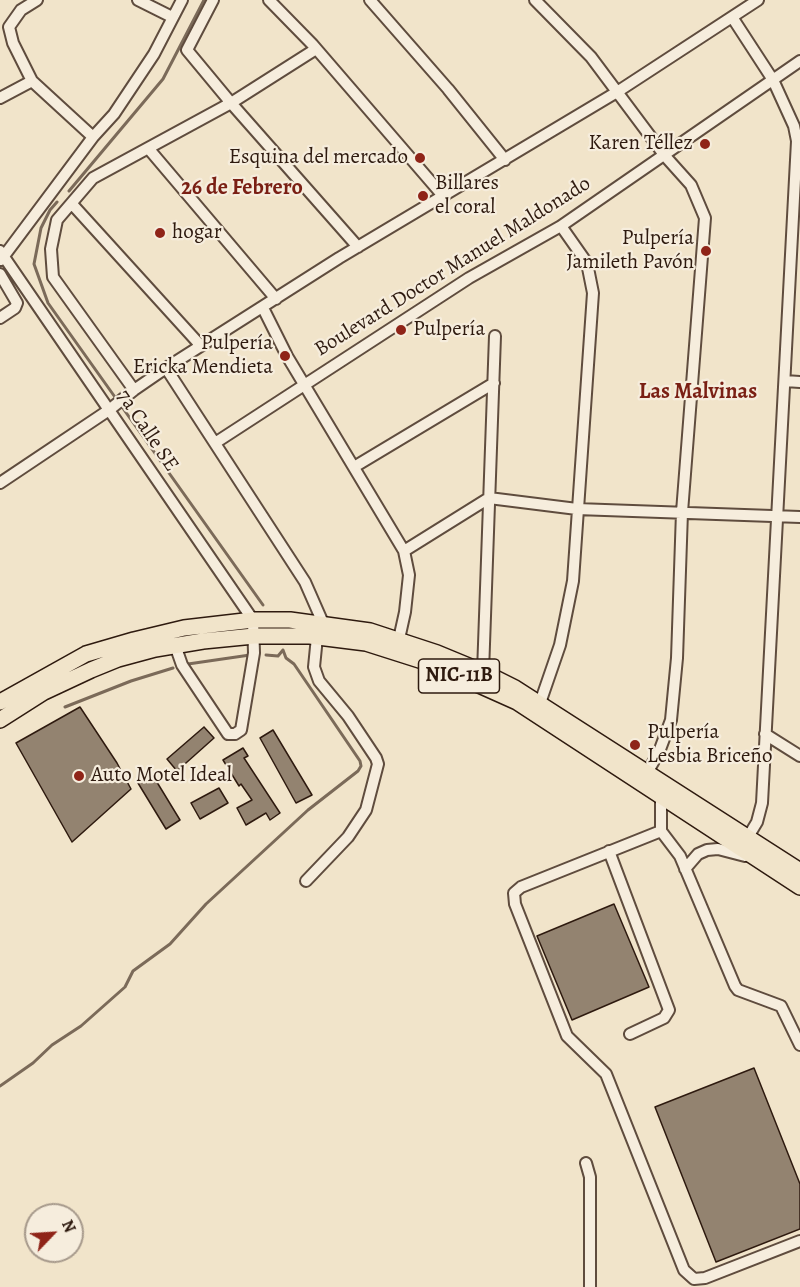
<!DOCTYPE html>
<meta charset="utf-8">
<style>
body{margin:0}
#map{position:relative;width:800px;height:1287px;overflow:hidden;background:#f1e4ca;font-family:Alegreya,serif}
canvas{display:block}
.north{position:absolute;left:24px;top:1203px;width:60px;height:60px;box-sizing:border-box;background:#f6eddd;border:2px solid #a6998b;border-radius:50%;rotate:65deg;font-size:16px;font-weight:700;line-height:24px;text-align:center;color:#2e1a0f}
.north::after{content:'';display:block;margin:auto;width:21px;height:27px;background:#8f2418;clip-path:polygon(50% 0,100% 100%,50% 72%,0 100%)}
</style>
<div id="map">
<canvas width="800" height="1287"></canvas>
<div class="north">N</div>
</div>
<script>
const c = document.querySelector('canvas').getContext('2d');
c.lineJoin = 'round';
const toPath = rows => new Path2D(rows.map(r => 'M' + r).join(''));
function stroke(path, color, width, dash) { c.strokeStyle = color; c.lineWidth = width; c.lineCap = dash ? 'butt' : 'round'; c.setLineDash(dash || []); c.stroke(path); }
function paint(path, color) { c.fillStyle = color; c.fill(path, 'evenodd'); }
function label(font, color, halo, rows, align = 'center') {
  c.font = font + ' Alegreya,serif'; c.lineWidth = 4.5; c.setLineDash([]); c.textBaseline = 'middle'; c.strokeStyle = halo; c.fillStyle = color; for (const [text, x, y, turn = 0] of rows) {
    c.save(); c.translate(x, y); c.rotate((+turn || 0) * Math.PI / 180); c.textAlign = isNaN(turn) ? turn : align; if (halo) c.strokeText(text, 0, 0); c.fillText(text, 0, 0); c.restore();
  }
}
stroke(toPath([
 [69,191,163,79,204,0],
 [57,202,50,210,41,228,34,264,48,303,263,605],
 [188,664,250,655],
 [65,707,131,681,173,668],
 [0,1086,33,1063,52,1045,81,1026,125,987,133,971,170,944,206,904,308,810,358,771,361,766,360,761,294,664,286,658,283,650,278,656,266,655]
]), '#7b6a59', 3);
const building = toPath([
 [80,707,117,763,131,789,72,842,16,743,80,707],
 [204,727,214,738,177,771,167,759,204,727],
 [273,730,312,795,296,803,260,738,273,730],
 [243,748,248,756,244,758,280,813,270,820,266,813,246,825,237,808,252,800,241,784,239,786,223,760,243,748],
 [152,774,180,820,166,829,138,783,152,774],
 [219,788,228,803,200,819,191,803,219,788],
 [614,904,649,987,572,1020,537,936,614,904],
 [754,1068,800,1184,800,1229,716,1262,655,1107,754,1068]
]);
paint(building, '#938370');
stroke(building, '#2e1a0f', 1.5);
const minor = toPath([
 [37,0,21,10,9,27,13,43,32,81,93,137],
 [138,0,172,17],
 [213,0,187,50,231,103,358,247],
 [269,0,313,45,444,197],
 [370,0,448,89,505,160],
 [535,0,591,57,665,156,691,185,705,218,682,512,677,658,671,720,659,752,644,778],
 [732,17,773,80,794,126,797,141,762,803,757,822,748,837],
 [0,98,32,81],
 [148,148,276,299],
 [72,204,201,346],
 [0,251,253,620,254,653,241,730,235,734,228,734,182,665,175,645],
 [1,260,93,137,114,114,154,54,182,0],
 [0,274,17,303,15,308,0,318],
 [263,308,287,356,404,551,409,575,405,612,399,639],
 [166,368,305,582,323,623],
 [785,381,800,382],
 [134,390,53,277,51,249,57,220,93,178,231,103,316,49],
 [215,443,469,278,561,226,800,61],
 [354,467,494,383],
 [0,483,109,410,134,390,166,368,339,258,617,92,758,0],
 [404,551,489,498,577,509,800,517],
 [483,672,495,336],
 [540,703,560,645,573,581,593,293,587,263,561,226],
 [765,734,800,756],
 [661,797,661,831,680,856,735,986,738,990,781,1006,800,1045],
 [661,831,521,887,514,893,515,904,567,1036,606,1074,684,1270,694,1279,705,1278,800,1241],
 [609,851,669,1010,664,1018,630,1034],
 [685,869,698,854,707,850,718,849,745,856],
 [306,881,348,837,366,810,378,764,376,758,348,716,319,681,314,667,317,637],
 [586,1163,590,1177,590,1287]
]);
const highway = toPath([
 [0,702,86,654,134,640,184,628,253,620,290,620,370,631,437,653,483,672,515,688,800,871],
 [0,720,44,692,91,670,118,659,155,649,203,641,254,636,310,636,366,643,432,664,517,702,800,887]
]);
stroke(minor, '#5f4c3e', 14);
stroke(highway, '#2e1a0f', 18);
stroke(minor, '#f6eddd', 10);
stroke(highway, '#f1e4ca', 15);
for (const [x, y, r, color] of [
 [705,144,6,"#8f2418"],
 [420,158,6,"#8f2418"],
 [423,196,6,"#8f2418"],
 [160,233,6,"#8f2418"],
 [706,251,6,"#8f2418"],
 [401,330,6,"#8f2418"],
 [285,356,6,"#8f2418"],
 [635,745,6,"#8f2418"],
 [79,776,6,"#8f2418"]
]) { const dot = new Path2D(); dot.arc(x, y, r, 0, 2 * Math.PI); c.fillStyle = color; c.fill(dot); stroke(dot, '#f6eddd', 2); }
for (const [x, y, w] of [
 [459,676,81]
]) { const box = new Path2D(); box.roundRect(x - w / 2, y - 17, w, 34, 4.5); c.fillStyle = '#f6eddd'; c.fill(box); stroke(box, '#2e1a0f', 1.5); }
label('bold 20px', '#2e1a0f', null, [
 ["NIC-11B",459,676]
]);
label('21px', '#2e1a0f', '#f6eddd', [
 ["Karen Téllez",693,144,"right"],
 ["Esquina del mercado",408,158,"right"],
 ["Billares",435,184],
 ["el coral",435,208],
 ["hogar",172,233],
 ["Pulpería",694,239,"right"],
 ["Jamileth Pavón",694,263,"right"],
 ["Pulpería",413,330],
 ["Pulpería",273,344,"right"],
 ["Ericka Mendieta",273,368,"right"],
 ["Pulpería",647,733],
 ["Lesbia Briceño",647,757],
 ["Auto Motel Ideal",91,776]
], 'left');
label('21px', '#2e1a0f', '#f6eddd', [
 ["Boulevard Doctor Manuel Maldonado",453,267,-32],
 ["7a Calle SE",147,431,56]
]);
label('bold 22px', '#7a1f14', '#f6eddd', [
 ["26 de Febrero",242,189],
 ["Las Malvinas",698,393]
]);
</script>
